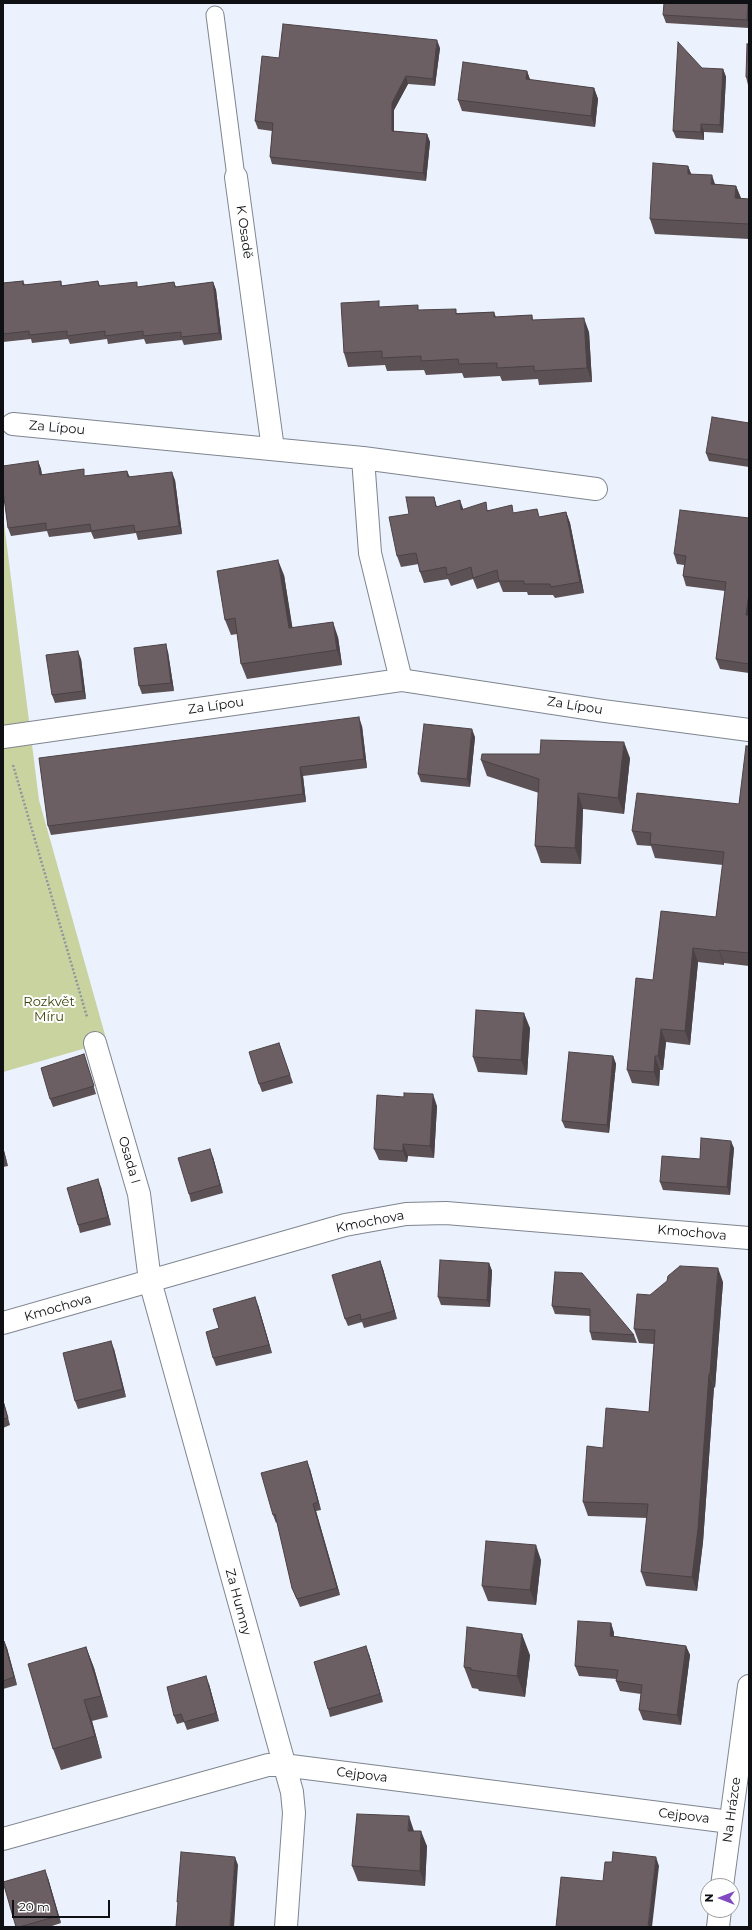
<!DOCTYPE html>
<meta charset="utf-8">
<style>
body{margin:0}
#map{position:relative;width:752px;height:1930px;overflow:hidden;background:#ebf1fd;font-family:Montserrat,sans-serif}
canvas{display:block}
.frame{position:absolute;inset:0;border:4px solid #0e1013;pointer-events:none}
.north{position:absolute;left:700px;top:1878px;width:40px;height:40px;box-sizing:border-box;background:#fefefe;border:1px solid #9e9fa0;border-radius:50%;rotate:270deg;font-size:11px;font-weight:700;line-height:16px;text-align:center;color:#0e1013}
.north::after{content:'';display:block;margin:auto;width:14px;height:18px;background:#824ac0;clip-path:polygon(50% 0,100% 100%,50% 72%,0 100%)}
.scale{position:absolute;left:12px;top:1900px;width:98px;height:18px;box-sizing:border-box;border:2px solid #0e1013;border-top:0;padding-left:5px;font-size:12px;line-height:14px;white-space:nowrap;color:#0e1013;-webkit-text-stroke:3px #fefefe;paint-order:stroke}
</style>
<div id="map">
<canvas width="752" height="1930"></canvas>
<div class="frame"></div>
<div class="north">N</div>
<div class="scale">20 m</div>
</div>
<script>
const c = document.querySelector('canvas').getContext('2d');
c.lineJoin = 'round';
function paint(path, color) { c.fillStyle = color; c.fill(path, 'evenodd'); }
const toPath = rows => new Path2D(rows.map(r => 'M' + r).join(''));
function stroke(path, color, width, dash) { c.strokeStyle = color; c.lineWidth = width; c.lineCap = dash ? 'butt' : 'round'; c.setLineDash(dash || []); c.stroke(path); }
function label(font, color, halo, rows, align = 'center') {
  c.font = font + ' Montserrat,sans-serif'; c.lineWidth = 4; c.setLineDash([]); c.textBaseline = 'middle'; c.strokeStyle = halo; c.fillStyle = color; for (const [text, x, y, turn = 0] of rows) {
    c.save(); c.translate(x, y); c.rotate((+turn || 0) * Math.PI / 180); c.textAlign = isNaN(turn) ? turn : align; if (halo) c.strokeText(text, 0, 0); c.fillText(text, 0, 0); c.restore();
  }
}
paint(toPath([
 [3,515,39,800,107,1042,3,1072]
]), '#c8d3a0');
const lane = toPath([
 [215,15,236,177]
]);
const street = toPath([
 [236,177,273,449],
 [13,424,363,458],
 [596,489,363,458,370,553,401,680,604,711,749,730],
 [3,737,401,680],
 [95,1043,139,1194,150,1281,292,1792,294,1813,286,1927],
 [3,1323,345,1225,406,1214,446,1213,749,1238],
 [3,1839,268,1765,283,1765,730,1822],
 [722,1886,749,1686],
 [718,1927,720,1910]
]);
stroke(lane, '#7f858f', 19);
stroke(street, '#7f858f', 24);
stroke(toPath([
 [13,765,87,1017]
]), '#91959e', 2.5, [2, 2]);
stroke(lane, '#fff', 17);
stroke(street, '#fff', 22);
paint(toPath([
 [749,3,749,28,666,23,663,15],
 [749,44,749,85,748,85,746,77],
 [440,48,435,86,408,84,394,110,394,131,427,134,430,142,426,181,272,164,270,157,272,131,258,129,255,121,279,58],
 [723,69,726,77,723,133,704,132,704,140,676,138,673,131],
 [527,71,530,80,594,88,598,99,595,127,462,111,458,100],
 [688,166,691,174,715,184,736,186,741,198,749,199,749,239,655,234,650,219],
 [23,281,25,285,61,281,62,286,98,281,100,286,138,287,174,282,176,287,213,282,216,290,222,340,184,345,182,340,146,344,144,339,108,344,107,339,70,344,68,339,32,343,31,339,3,342,3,283],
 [381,307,458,313,494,312,496,317,532,315,533,320,589,332,592,382,539,385,538,379,502,381,500,376,464,378,462,373,426,375,424,370,387,371,385,365,348,367,344,353],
 [749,423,749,467,709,461,706,453],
 [38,461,41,469,42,475,86,476,127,471,130,477,175,480,182,534,138,540,136,533,94,539,91,532,49,537,47,531,11,536,8,528],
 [434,497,437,507,463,510,488,510,515,513,540,517,566,512,570,523,584,593,555,598,553,595,528,595,527,592,503,592,499,582,477,589,473,579,451,586,448,579,424,583,420,572,419,564,401,567,397,556,409,514],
 [749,518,749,673,720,669,716,659,725,591,686,586,683,576,684,565,677,564,674,554],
 [284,575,292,627,338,637,342,665,247,679,241,664,237,634,231,635,225,620],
 [168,652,174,691,142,694,139,686],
 [81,659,86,699,55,703,52,695],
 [362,726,367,768,303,776,306,802,51,835,48,826],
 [475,737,470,787,421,782,418,774],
 [749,746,749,966,724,963,724,965,698,962,690,1045,666,1042,663,1070,660,1070,659,1086,632,1083,627,1070,653,980,716,917,723,865,655,858,651,846,637,845,632,831,739,804],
 [630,758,624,814,583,809,581,864,541,863,535,846,539,793,487,776,481,760],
 [530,1028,527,1075,478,1072,473,1057],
 [279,1043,293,1083,262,1092,259,1084],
 [84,1054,96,1094,53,1107,50,1099],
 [613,1056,616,1064,609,1133,565,1128,562,1121],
 [404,1097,437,1106,434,1158,408,1156,407,1162,379,1160,374,1149],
 [3,1147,8,1166,3,1167],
 [734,1148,730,1195,663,1190,660,1182,700,1159],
 [213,1157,223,1193,191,1202,189,1194],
 [101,1187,111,1225,80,1233,78,1225],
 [380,1261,383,1269,397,1319,364,1328,362,1322,348,1326,345,1319],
 [489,1263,492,1271,490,1307,441,1305,438,1297],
 [555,1272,634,1335,637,1343,592,1340,590,1332,590,1316,555,1314,552,1306],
 [723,1282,715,1388,714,1387,703,1542,697,1591,646,1586,641,1572,647,1518,588,1516,583,1502,603,1448,649,1412,654,1344,639,1343,634,1329,650,1295],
 [258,1305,272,1353,216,1366,213,1358,219,1328],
 [114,1349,126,1397,78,1409,75,1401],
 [3,1399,10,1425,3,1428],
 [310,1469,321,1510,316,1511,340,1595,300,1607,292,1588,277,1522,276,1523,273,1515],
 [541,1560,536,1605,488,1601,482,1586],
 [611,1623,614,1633,614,1636,686,1646,690,1655,681,1725,643,1720,639,1710,641,1694,620,1691,616,1681,617,1679,579,1676,575,1666],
 [3,1641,4,1641,7,1648,17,1685,3,1689],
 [86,1647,94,1668,108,1717,92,1721,102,1758,61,1770,53,1749],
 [369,1654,383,1702,330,1717,328,1709],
 [530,1655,525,1697,479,1691,478,1689,472,1688,464,1667],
 [209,1684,219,1721,187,1730,184,1722,177,1724,174,1716],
 [414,1831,427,1846,425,1886,358,1881,352,1866],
 [48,1878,61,1923,49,1927,16,1927]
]), '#5c5255');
paint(toPath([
 [748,3,749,3,749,25,747,20],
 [437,40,440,48,435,86,433,79],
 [723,69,726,77,723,133,720,125],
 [527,71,531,82,526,79],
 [406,76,408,84,394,110,394,139,392,131,392,103],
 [594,88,598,99,595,127,591,116],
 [701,124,704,132,704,140,701,132],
 [427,134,430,142,426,181,423,173],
 [688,166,694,181,688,174],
 [712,175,717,190,711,184],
 [736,186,742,201,735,198],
 [213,282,216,290,222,340,219,333],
 [584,318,589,332,592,382,587,368],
 [38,461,41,469,43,483,40,475],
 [172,472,175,480,182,534,179,526],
 [460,500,464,511,461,510],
 [566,512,570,523,584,593,580,582],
 [278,560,284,575,295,643,289,628],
 [749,593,749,624,746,615],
 [333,622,338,637,342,665,337,650],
 [166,644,168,652,174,691,171,683],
 [78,651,81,659,86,699,83,691],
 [359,717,362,726,367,768,364,759],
 [472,729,475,737,470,787,467,779],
 [624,742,630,758,624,814,618,798],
 [300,767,303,776,306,802,303,794],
 [578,793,583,809,581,864,575,848],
 [693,948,698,962,690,1045,685,1031],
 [719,950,724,963,724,965,719,951],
 [524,1013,530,1028,527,1075,521,1060],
 [661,1029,666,1042,663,1070,658,1056],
 [613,1056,616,1064,609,1133,607,1125],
 [655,1056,660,1070,659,1086,654,1072],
 [433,1094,437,1106,434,1158,430,1146],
 [731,1141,734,1148,730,1195,727,1187],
 [403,1144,408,1156,407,1162,403,1151],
 [3,1147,8,1166,3,1151],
 [210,1149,213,1157,223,1193,220,1185],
 [98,1179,101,1187,111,1225,108,1217],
 [380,1261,383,1269,397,1319,394,1311],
 [489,1263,492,1271,490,1307,487,1300],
 [718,1268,723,1282,715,1388,710,1374],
 [255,1297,258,1305,272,1353,269,1345],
 [111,1341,114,1349,126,1397,123,1389],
 [709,1374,714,1387,703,1542,697,1591,692,1577],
 [307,1461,310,1469,321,1510,318,1502],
 [313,1504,316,1511,340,1595,337,1588],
 [536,1545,541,1560,536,1605,530,1590],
 [611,1623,614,1633,613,1645,610,1636],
 [522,1634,530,1655,525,1697,517,1676],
 [4,1641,7,1648,17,1685,14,1677],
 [366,1646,369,1654,383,1702,380,1694],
 [686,1646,690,1655,681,1725,677,1715],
 [86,1647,94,1668,108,1717,101,1696],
 [206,1676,209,1684,219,1721,216,1713],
 [84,1700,92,1721,102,1758,95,1736],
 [409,1816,414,1831,408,1831],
 [421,1831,427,1846,425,1886,420,1871],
 [235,1857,238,1865,234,1927,230,1927],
 [656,1857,659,1866,652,1927,648,1927],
 [45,1870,48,1878,61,1923,58,1916]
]), '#4b4245');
const building = toPath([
 [664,3,748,3,747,20,663,15,664,3],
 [283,24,437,40,433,79,406,76,392,103,392,131,427,134,423,173,270,157,273,123,255,121,262,56,279,58,283,24],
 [678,42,702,68,723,69,720,125,701,124,701,132,673,131,678,42],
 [747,44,749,44,749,77,746,77,747,44],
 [463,62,527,71,526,79,594,88,591,116,458,100,463,62],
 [653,163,688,166,688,174,712,175,711,184,736,186,735,198,749,199,749,224,650,219,653,163],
 [23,281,23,285,61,281,61,286,98,281,99,286,137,282,137,287,174,282,175,287,213,282,219,333,181,337,181,332,143,336,143,331,105,336,105,331,67,336,67,331,29,335,29,331,3,334,3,283,23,281],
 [379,301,379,307,418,305,418,310,456,309,456,314,494,312,494,317,532,315,532,320,584,318,587,368,534,371,534,366,497,368,497,363,459,364,458,359,421,361,421,356,382,358,382,351,344,353,341,303,379,301],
 [712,417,749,423,749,460,706,453,712,417],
 [38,461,40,475,84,469,84,476,127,471,128,477,172,472,179,526,135,532,134,525,91,531,90,524,46,530,46,523,8,528,3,490,3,466,38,461],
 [406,497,434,497,436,507,460,500,461,510,486,502,487,511,512,505,513,513,537,509,539,517,566,512,580,582,551,587,550,584,524,584,524,581,499,581,497,570,473,578,471,567,447,575,446,567,420,572,416,553,397,556,389,517,409,514,406,497],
 [680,510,749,518,749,593,746,615,749,615,749,664,716,659,726,582,683,576,686,556,674,554,680,510],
 [278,560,289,628,333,622,337,650,241,664,235,618,225,620,217,571,278,560],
 [166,644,171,683,139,686,134,648,166,644],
 [78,651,83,691,52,695,46,655,78,651],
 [359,717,364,759,300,767,303,794,48,826,39,758,359,717],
 [424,724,472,729,467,779,418,774,424,724],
 [541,740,624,742,618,798,578,793,575,848,535,846,539,779,481,760,482,754,540,754,541,740],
 [746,746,749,746,749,953,719,950,719,951,693,948,685,1031,661,1029,658,1056,655,1056,654,1072,627,1070,636,978,653,980,661,911,716,917,724,852,650,844,651,833,632,831,637,793,739,804,746,746],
 [476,1010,524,1013,521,1060,473,1057,476,1010],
 [279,1043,290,1075,259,1084,249,1052,279,1043],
 [569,1052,613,1056,607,1125,562,1121,569,1052],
 [84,1054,94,1086,50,1099,41,1068,84,1054],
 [404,1093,433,1094,430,1146,403,1144,403,1151,374,1149,377,1095,404,1097,404,1093],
 [701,1138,731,1141,727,1187,660,1182,662,1156,700,1159,701,1138],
 [210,1149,220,1185,189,1194,178,1158,210,1149],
 [98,1179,108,1217,78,1225,67,1188,98,1179],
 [440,1260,489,1263,487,1300,438,1297,440,1260],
 [380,1261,394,1311,361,1320,360,1314,345,1319,332,1275,380,1261],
 [680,1266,718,1268,710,1374,709,1374,698,1529,692,1577,641,1572,648,1504,583,1502,587,1446,603,1448,606,1408,649,1412,655,1330,634,1329,637,1294,650,1295,667,1281,668,1276,680,1266],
 [555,1272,582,1273,634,1335,590,1332,590,1309,552,1306,555,1272],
 [255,1297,269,1345,213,1358,206,1332,219,1328,213,1309,255,1297],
 [111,1341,123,1389,75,1401,63,1353,111,1341],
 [3,1401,8,1418,3,1419,3,1401],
 [307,1461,318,1502,313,1504,337,1588,297,1599,292,1588,275,1514,273,1515,261,1473,307,1461],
 [486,1541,536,1545,530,1590,482,1586,486,1541],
 [578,1621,611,1623,610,1636,686,1646,677,1715,639,1710,642,1685,616,1681,618,1670,575,1666,578,1621],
 [467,1627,522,1634,517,1676,471,1670,471,1668,464,1667,467,1627],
 [3,1641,4,1641,14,1677,3,1681,3,1641],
 [366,1646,380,1694,328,1709,314,1662,366,1646],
 [86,1647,101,1696,84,1700,95,1736,53,1749,28,1664,86,1647],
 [206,1676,216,1713,184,1722,181,1714,174,1716,167,1687,206,1676],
 [357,1814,409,1816,408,1831,421,1831,420,1871,352,1866,357,1814],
 [181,1852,235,1857,230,1927,176,1927,178,1902,177,1902,181,1852],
 [613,1852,656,1857,648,1927,556,1927,561,1877,603,1881,605,1862,612,1862,613,1852],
 [45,1870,58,1916,19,1927,16,1927,3,1882,45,1870]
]);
paint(building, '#6b5f63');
stroke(building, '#4b4245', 1);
label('13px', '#0e1013', '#fefefe', [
 ["K Osadě",244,232,82],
 ["Za Lípou",57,428,5],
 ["Za Lípou",216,706,-8],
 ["Za Lípou",575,706,9],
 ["Osada I",129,1160,74],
 ["Kmochova",370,1222,-11],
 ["Kmochova",692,1233,5],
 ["Kmochova",58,1308,-16],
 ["Za Humny",238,1602,75],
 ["Cejpova",362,1775,7],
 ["Na Hrázce",732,1810,-82],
 ["Cejpova",684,1816,7]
]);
label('13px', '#3a4204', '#fefefe', [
 ["Rozkvět",49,1002],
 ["Míru",49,1017]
]);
</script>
